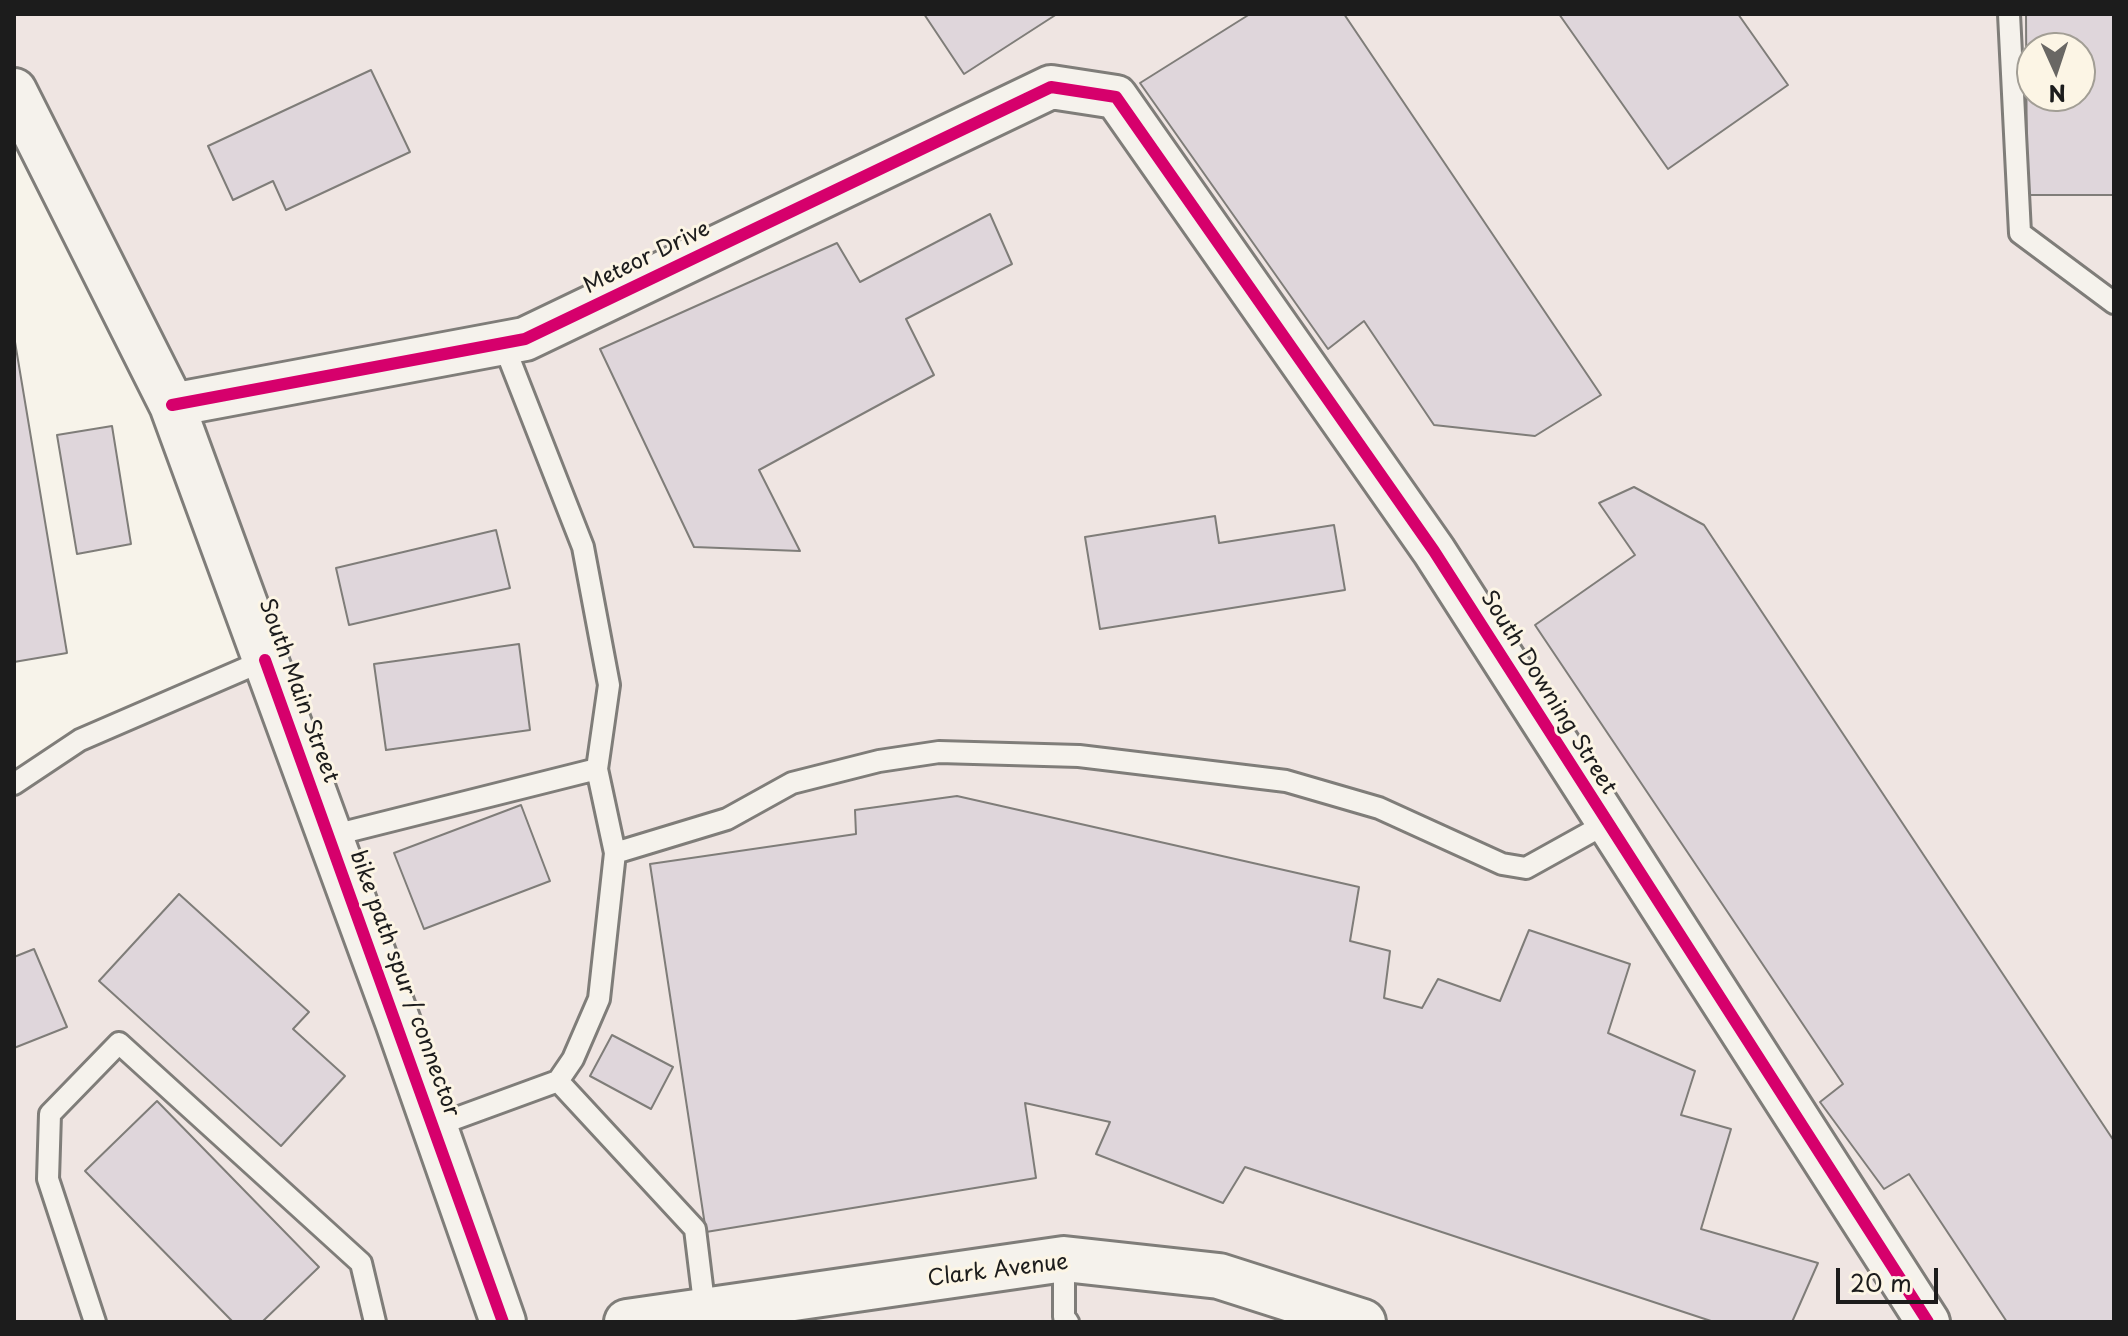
<!DOCTYPE html>
<style>
body{margin:0}
#map{position:relative;width:2128px;height:1336px;overflow:hidden;background:#f7f3ea;font-family:"Playpen Sans",sans-serif}
canvas{display:block}
.frame{position:absolute;inset:0;border:16px solid #1c1c1c;pointer-events:none}
.north{position:absolute;left:2016px;top:32px;width:80px;height:80px;box-sizing:border-box;background:#fcf5e5;border:2px solid #a29e95;border-radius:50%;rotate:177deg;font-size:22px;font-weight:700;line-height:32px;text-align:center;color:#1c1c1c}
.north::after{content:'';display:block;margin:auto;width:28px;height:36px;background:#696764;clip-path:polygon(50% 0,100% 100%,50% 72%,0 100%)}
.scale{position:absolute;left:1836px;top:1268px;width:102px;height:36px;box-sizing:border-box;border:4px solid #1c1c1c;border-top:0;padding-left:10px;font-size:24px;line-height:28px;white-space:nowrap;color:#1c1c1c;-webkit-text-stroke:6px #fcf5e5;paint-order:stroke}
</style>
<div id="map">
<canvas width="2128" height="1336"></canvas>
<div class="frame"></div>
<div class="north">N</div>
<div class="scale">20 m</div>
</div>
<script>
const c = document.querySelector('canvas').getContext('2d');
c.lineJoin = 'round';
function paint(path, color) { c.fillStyle = color; c.fill(path, 'evenodd'); }
const toPath = rows => new Path2D(rows.map(r => 'M' + r).join(''));
function stroke(path, color, width, dash) { c.strokeStyle = color; c.lineWidth = width; c.lineCap = dash ? 'butt' : 'round'; c.setLineDash(dash || []); c.stroke(path); }
function label(font, color, halo, rows, align = 'center') {
  c.font = font + ' "Playpen Sans",sans-serif'; c.lineWidth = 6; c.setLineDash([]); c.textBaseline = 'middle'; c.strokeStyle = halo; c.fillStyle = color; for (const [text, x, y, turn = 0] of rows) {
    c.save(); c.translate(x, y); c.rotate((+turn || 0) * Math.PI / 180); c.textAlign = isNaN(turn) ? turn : align; if (halo) c.strokeText(text, 0, 0); c.fillText(text, 0, 0); c.restore();
  }
}
paint(toPath([
 [14,14,2114,14,2114,1322,14,1322,14,784,80,740,265,660,14,91],
 [2032,48,2080,48,2080,96,2032,96]
]), '#efe5e2');
const building = toPath([
 [924,14,1057,14,964,74,924,14],
 [1250,14,1344,14,1601,395,1535,436,1434,425,1364,321,1328,349,1140,83,1250,14],
 [1559,14,1738,14,1788,85,1668,169,1559,14],
 [2026,14,2114,14,2114,195,2027,195,2026,14],
 [2032,48,2080,48,2080,96,2032,96,2032,48],
 [371,70,410,152,286,210,273,181,233,200,208,146,371,70],
 [990,214,1012,264,906,319,934,375,759,470,800,551,694,547,600,349,837,243,860,282,990,214],
 [14,336,67,653,14,662,14,336],
 [112,426,131,544,77,554,57,435,112,426],
 [1634,487,1704,525,2114,1141,2114,1322,2007,1322,1909,1174,1884,1189,1820,1102,1843,1084,1535,625,1635,555,1599,503,1634,487],
 [1215,516,1219,543,1334,525,1345,590,1100,629,1085,537,1215,516],
 [496,530,510,588,349,625,336,568,496,530],
 [519,644,530,730,386,750,374,664,519,644],
 [957,796,1359,887,1350,941,1390,951,1384,998,1422,1008,1438,979,1500,1001,1529,930,1630,964,1608,1033,1695,1071,1681,1115,1731,1129,1701,1229,1818,1263,1792,1322,1714,1322,1245,1167,1223,1203,1096,1154,1110,1122,1025,1103,1036,1178,706,1232,650,864,856,834,855,810,957,796],
 [521,805,550,881,424,929,394,853,521,805],
 [179,894,309,1012,293,1029,345,1076,281,1146,99,981,179,894],
 [34,949,67,1027,14,1048,14,957,34,949],
 [612,1035,673,1067,651,1109,590,1076,612,1035],
 [157,1101,319,1267,262,1322,233,1322,85,1171,157,1101]
]);
paint(building, '#dfd6db');
stroke(building, '#7f7d79', 2);
const lane = toPath([
 [2009,14,2020,233,2114,303],
 [503,343,583,547,609,685,597,769],
 [14,784,80,740,265,660],
 [330,836,597,769,615,853,727,819,792,783,879,761,939,752,1079,756,1286,781,1379,808,1502,864,1526,868,1607,823],
 [558,1081,695,1229,705,1311],
 [435,1126,558,1081,573,1059,599,999,615,853],
 [1064,1259,1064,1317,1068,1322],
 [95,1322,48,1179,50,1114,119,1043,361,1263,375,1322]
]);
const street = toPath([
 [172,405,525,339,1051,87,1116,97,1434,551,1928,1322]
]);
const secondary = toPath([
 [14,91,172,405,398,1022,503,1322],
 [627,1322,1064,1259,1219,1276,1363,1322]
]);
stroke(lane, '#7f7d79', 26);
stroke(street, '#7f7d79', 48);
stroke(secondary, '#7f7d79', 50);
stroke(lane, '#f5f2ec', 20);
stroke(street, '#f5f2ec', 42);
stroke(secondary, '#f5f2ec', 44);
stroke(toPath([
 [172,405,525,339,1051,87,1116,97,1434,551,1928,1322],
 [265,660,503,1322]
]), '#d6006c', 12);
label('22px', '#1c1c1c', '#fcf5e5', [
 ["Meteor Drive",647,258,-26],
 ["South Main Street",298,691,70],
 ["South Downing Street",1548,693,58],
 ["bike path spur / connector",404,984,70],
 ["Clark Avenue",998,1271,-7]
]);
</script>
